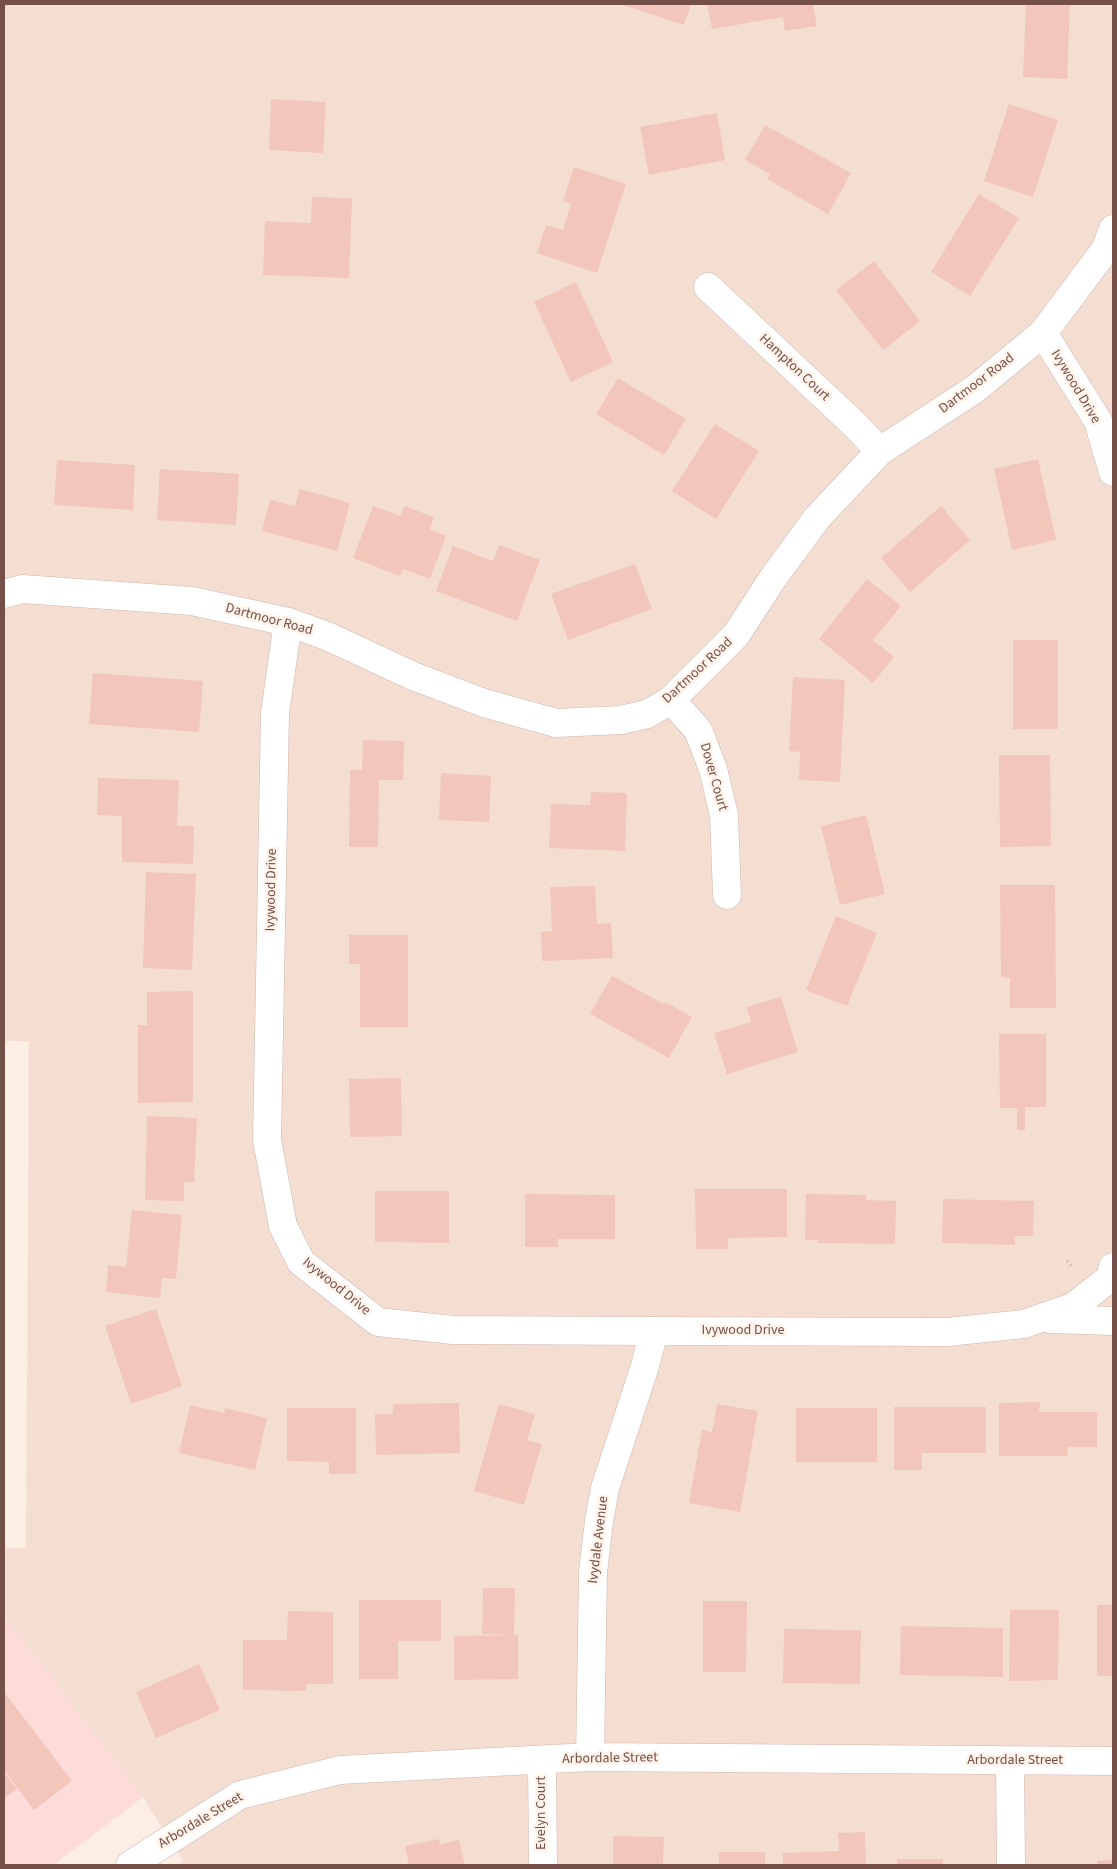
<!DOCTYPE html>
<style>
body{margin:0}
#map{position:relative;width:1117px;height:1869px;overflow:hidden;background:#fceee4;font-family:"Source Sans 3",sans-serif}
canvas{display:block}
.frame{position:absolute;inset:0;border:5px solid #755049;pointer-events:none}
</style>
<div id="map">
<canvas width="1117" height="1869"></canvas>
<div class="frame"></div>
</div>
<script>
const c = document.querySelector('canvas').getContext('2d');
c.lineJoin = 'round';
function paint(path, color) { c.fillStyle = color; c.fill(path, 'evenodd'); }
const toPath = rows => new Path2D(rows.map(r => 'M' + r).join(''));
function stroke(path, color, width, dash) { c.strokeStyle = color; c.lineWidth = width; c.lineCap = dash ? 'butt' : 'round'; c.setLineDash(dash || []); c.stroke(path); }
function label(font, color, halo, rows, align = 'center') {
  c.font = font + ' "Source Sans 3",sans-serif'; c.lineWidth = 5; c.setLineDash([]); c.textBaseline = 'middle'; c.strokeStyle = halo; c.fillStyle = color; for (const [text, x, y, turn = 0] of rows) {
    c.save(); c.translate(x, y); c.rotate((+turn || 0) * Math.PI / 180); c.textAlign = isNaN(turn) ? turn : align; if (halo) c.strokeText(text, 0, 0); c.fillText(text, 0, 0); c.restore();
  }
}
paint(toPath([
 [4,4,1113,4,1113,1865,178,1865,183,1861,143,1797,4,1616,4,1548,26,1548,29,1041,4,1041]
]), '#f4ded2');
paint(toPath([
 [4,1616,143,1797,53,1865,4,1865]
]), '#fddbd8');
paint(toPath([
 [620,4,691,4,684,25],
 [707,4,813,4,817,26,785,31,783,17,712,29],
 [1026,4,1070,4,1067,79,1023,77],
 [271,99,326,102,323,153,269,150],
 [1009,104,1058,120,1033,197,984,181],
 [717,113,725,160,649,175,640,127],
 [765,125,851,173,828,214,767,179,770,174,745,160],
 [574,167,626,184,597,273,537,253,546,225,563,230,571,204,563,201],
 [979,194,1019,218,970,296,931,272],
 [312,197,352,198,349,278,263,275,265,221,311,223],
 [874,261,920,321,883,350,836,290],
 [576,282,613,362,571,382,534,302],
 [618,378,686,419,664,455,596,414],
 [715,424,759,451,716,519,672,491],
 [1038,459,1056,540,1012,550,994,469],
 [57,460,135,465,133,510,54,505],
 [160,469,239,474,236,525,157,520],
 [300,489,350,503,337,551,262,531,270,500,295,506],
 [373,506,401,516,404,506,434,517,430,529,446,536,430,579,403,569,400,576,353,558],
 [941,506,970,540,910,592,881,558],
 [499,545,540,560,517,621,436,591,453,546,493,561],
 [635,564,652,609,568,640,551,594],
 [867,579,901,606,873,640,894,657,873,683,819,639],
 [1013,640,1058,640,1058,729,1013,729],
 [93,673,203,681,199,732,89,724],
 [793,677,845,680,840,782,799,780,800,752,789,751],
 [363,740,404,741,403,780,379,780,378,847,349,847,350,770,362,770],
 [999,755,1050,755,1051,846,1000,847],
 [441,773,491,776,489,822,439,820],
 [98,778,179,780,177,826,194,826,193,864,122,862,122,816,97,815],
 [591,792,627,793,625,851,549,848,551,804,590,805],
 [866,815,885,894,840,905,821,826],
 [146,872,196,874,192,970,143,968],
 [1000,885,1055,885,1056,1008,1010,1008,1010,978,1001,977],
 [595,886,597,924,611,923,613,958,542,961,541,932,552,931,550,887],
 [836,916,877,933,847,1006,806,990],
 [349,935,408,935,408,1027,360,1027,360,964,349,964],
 [612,976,664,1004,665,1002,692,1017,669,1058,590,1014],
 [193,991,193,1102,138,1103,138,1025,147,1025,147,992],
 [781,997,798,1052,727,1074,714,1033,751,1022,747,1007],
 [999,1034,1046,1034,1046,1107,1025,1107,1025,1130,1017,1130,1017,1108,1000,1108],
 [401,1078,402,1136,350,1137,349,1079],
 [147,1116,197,1118,194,1182,184,1182,184,1201,145,1200],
 [695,1189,787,1189,787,1237,728,1238,728,1249,696,1249],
 [375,1191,449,1191,449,1243,375,1242],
 [525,1194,615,1195,615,1239,558,1239,558,1247,525,1247],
 [806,1194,866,1195,866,1200,896,1201,895,1244,817,1243,818,1240,805,1240],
 [943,1199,1034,1201,1033,1236,1015,1236,1015,1245,942,1243],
 [132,1210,182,1215,176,1279,162,1278,160,1298,106,1292,108,1265,126,1267],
 [156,1309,182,1386,131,1404,105,1326],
 [1040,1402,1039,1412,1097,1412,1097,1447,1068,1447,1067,1456,999,1456,999,1403],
 [459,1403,460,1453,376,1455,375,1414,393,1414,393,1404],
 [499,1404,535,1414,527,1440,542,1444,524,1505,474,1491],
 [717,1404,758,1411,740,1512,689,1503,702,1430,712,1432],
 [190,1405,224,1413,225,1408,267,1418,255,1470,179,1453],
 [894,1407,986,1407,986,1453,922,1453,922,1470,894,1470],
 [287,1408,356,1408,356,1474,329,1474,329,1462,287,1461],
 [796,1408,877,1408,877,1462,796,1462],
 [483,1588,515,1588,514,1635,482,1634],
 [359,1600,441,1600,441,1641,398,1641,398,1679,359,1679],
 [703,1601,747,1601,746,1672,703,1672],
 [1097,1605,1113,1605,1113,1676,1097,1676],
 [1010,1610,1059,1610,1058,1680,1009,1681],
 [288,1611,333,1612,333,1684,306,1684,306,1691,243,1690,243,1640,287,1640],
 [901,1626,1003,1628,1003,1677,900,1675],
 [784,1629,861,1630,860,1684,783,1683],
 [518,1635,518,1679,454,1680,454,1636],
 [199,1664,220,1710,156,1738,136,1692],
 [4,1692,72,1781,34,1810,4,1770],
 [4,1772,17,1789,4,1798],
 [865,1832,866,1865,783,1865,783,1853,839,1851,838,1833],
 [613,1836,664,1837,663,1865,613,1865],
 [439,1839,440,1844,459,1840,465,1865,409,1865,405,1846],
 [719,1852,765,1852,765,1865,719,1865],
 [897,1859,943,1859,943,1865,897,1865],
 [1113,1860,1113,1865,1097,1865,1097,1861]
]), '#f2c6bb');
const street = toPath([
 [708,287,854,424,880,451],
 [1043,333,1098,421,1113,472],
 [4,594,22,589,192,601,288,622,327,636,413,676,484,703,556,723,621,720,647,714,671,700,736,635,773,578,817,518,880,451,975,389,1043,333,1105,250,1113,229],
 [288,622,275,713,267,1140,283,1226,301,1262,378,1322,453,1330,654,1331,947,1332,1024,1324,1073,1307,1110,1278,1113,1267],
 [671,700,698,730,713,769,724,815,727,895],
 [1050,1319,1113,1321],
 [590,1757,593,1572,599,1521,605,1488,645,1366,654,1331],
 [542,1760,543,1865],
 [1010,1761,1011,1865],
 [130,1865,240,1795,340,1770,590,1757,1113,1761]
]);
stroke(street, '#d0b6ad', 29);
stroke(toPath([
 [1067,1261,1073,1269]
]), '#d7a99e', 3, [1, 4]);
stroke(street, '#fff', 28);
label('14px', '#755049', '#fff3ea', [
 ["Hampton Court",794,368,43],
 ["Dartmoor Road",977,384,-37],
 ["Ivywood Drive",1075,387,59],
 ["Dartmoor Road",269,620,15],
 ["Dartmoor Road",698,671,-43],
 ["Dover Court",713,777,74],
 ["Ivywood Drive",272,890,-89],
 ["Ivywood Drive",336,1287,39],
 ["Ivywood Drive",743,1331],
 ["Ivydale Avenue",599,1540,-83],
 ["Arbordale Street",610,1759,-1],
 ["Arbordale Street",1015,1761],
 ["Evelyn Court",542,1813,-90],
 ["Arbordale Street",201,1821,-31]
]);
</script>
